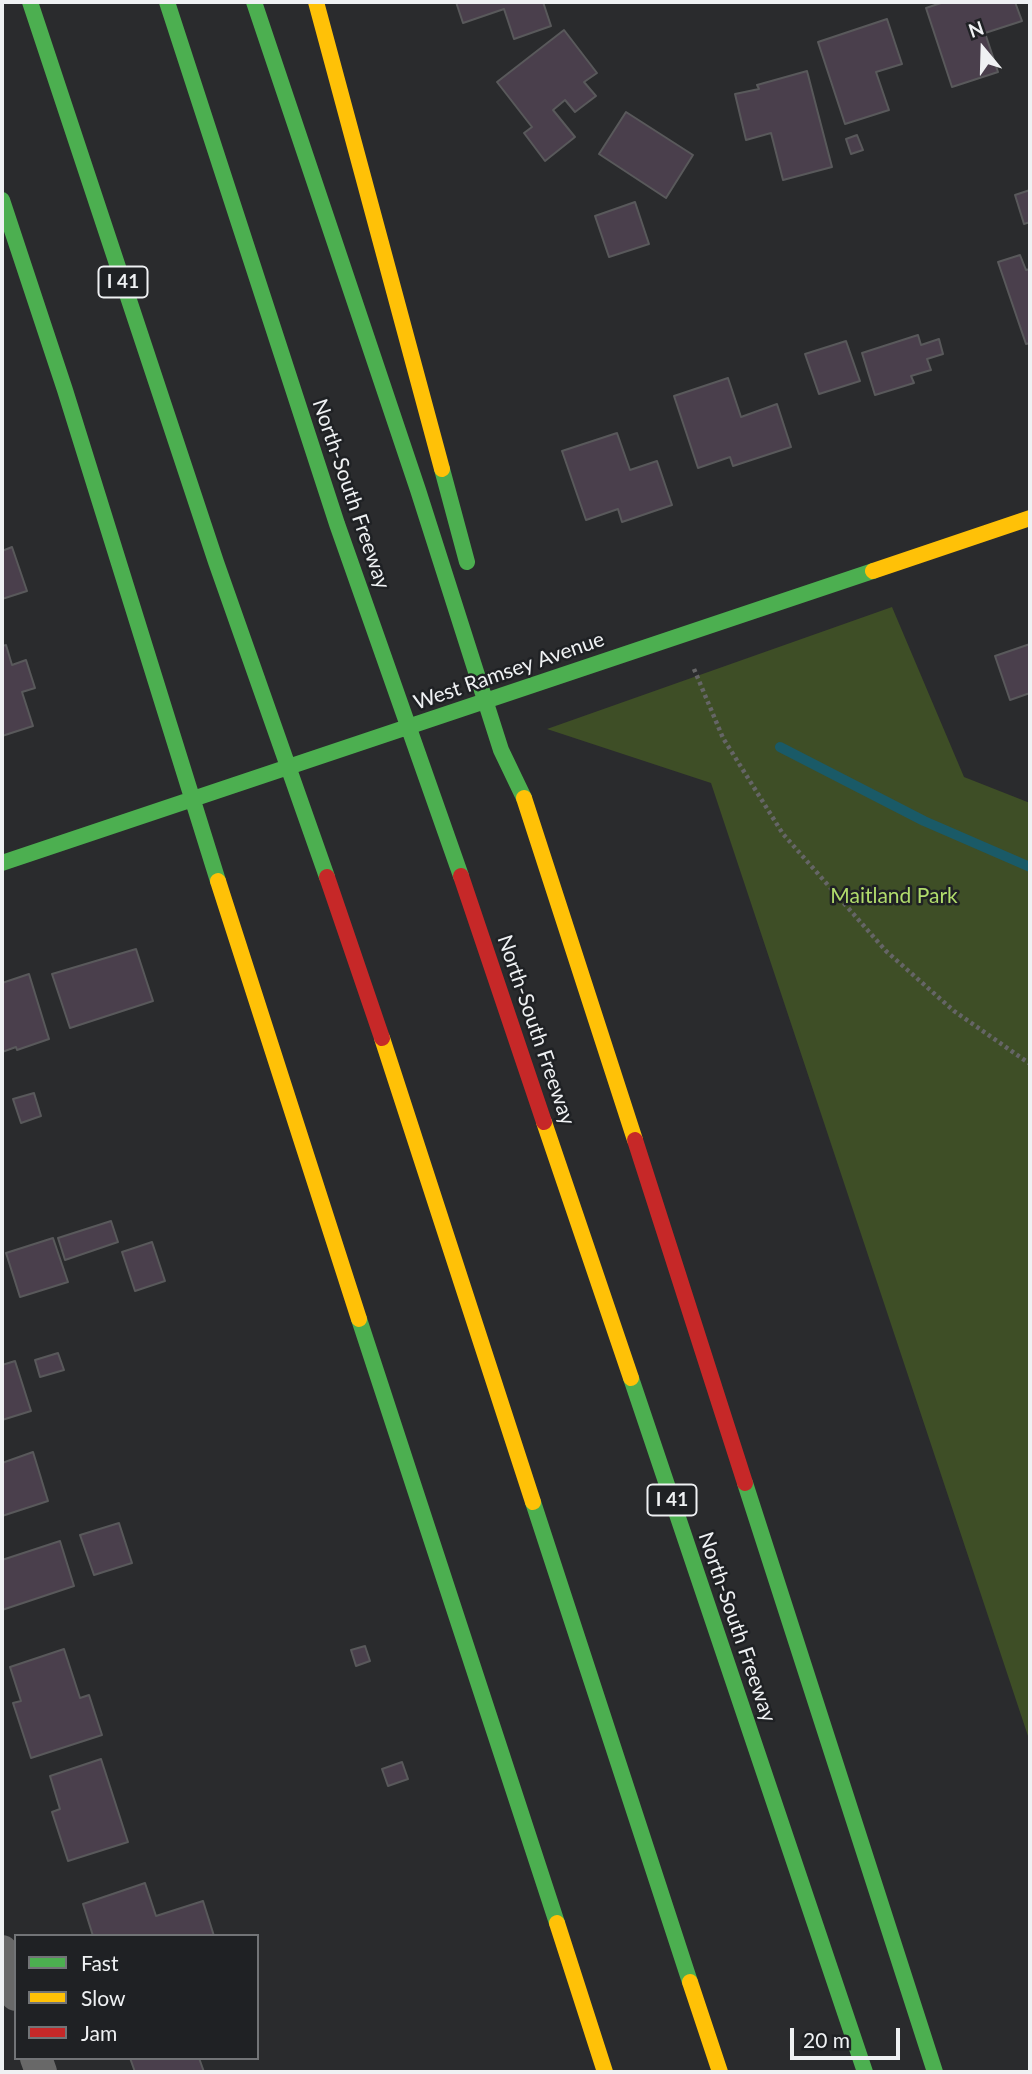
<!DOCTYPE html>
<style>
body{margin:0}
#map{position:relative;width:1032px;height:2074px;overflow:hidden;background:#2a2b2d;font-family:Lato,sans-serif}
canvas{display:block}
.frame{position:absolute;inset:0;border:4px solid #eff1f3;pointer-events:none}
.legend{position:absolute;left:14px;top:1934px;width:245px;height:126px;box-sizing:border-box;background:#1f2124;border:2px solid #727477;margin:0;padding:9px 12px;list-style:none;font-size:21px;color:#eff1f3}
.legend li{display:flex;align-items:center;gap:14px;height:35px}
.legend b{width:35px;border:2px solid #727477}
.north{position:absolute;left:948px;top:14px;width:70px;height:70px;-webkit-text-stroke:5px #1f2124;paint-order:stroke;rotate:341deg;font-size:19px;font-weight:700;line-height:28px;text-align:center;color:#eff1f3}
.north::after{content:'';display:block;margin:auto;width:24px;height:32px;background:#eff1f3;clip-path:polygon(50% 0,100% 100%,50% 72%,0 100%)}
.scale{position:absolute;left:790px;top:2028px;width:110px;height:32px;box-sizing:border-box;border:4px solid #eff1f3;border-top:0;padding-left:9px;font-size:21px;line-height:24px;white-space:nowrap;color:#eff1f3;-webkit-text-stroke:5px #1f2124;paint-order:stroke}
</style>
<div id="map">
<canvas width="1032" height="2074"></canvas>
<div class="frame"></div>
<ul class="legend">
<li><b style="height:9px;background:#4caf50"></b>Fast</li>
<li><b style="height:9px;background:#ffc107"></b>Slow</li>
<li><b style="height:9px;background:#c62828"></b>Jam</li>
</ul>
<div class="north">N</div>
<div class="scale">20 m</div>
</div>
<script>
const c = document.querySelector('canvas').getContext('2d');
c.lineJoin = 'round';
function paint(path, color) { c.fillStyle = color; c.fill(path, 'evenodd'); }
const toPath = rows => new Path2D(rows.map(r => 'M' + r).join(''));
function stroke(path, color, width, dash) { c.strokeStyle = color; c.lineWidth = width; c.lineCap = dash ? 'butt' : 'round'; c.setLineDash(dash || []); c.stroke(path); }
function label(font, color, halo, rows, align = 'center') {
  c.font = font + ' Lato,sans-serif'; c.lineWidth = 5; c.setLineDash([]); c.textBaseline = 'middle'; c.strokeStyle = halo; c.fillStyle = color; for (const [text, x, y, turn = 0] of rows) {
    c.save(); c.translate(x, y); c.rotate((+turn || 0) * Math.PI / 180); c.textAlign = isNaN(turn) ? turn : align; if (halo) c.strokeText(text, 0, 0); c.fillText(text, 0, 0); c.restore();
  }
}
paint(toPath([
 [892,607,964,777,1030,803,1030,1742,711,783,547,729]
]), '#3e4e26');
stroke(toPath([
 [780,747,924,821,1030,867]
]), '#1a5a67', 10);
const building = toPath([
 [456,2,543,2,551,26,514,39,504,9,463,23,456,2],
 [944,2,1015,2,1022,21,985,33,998,72,952,87,926,8,944,2],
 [887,19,902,64,876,72,889,110,845,124,818,42,887,19],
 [564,30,597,73,584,82,596,96,575,112,565,100,553,110,575,137,545,161,524,133,532,127,497,82,564,30],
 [807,71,832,167,783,180,771,133,746,140,735,94,759,89,757,85,807,71],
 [626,112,693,155,666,198,599,154,626,112],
 [857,135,863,150,851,154,846,139,857,135],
 [1030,190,1030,222,1024,224,1015,195,1030,190],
 [635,202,649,244,609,257,595,216,635,202],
 [1020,255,1026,270,1030,269,1030,343,1026,344,998,262,1020,255],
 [918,335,921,345,939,339,943,354,927,359,931,370,911,376,914,383,875,395,862,353,918,335],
 [846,341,860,381,819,394,805,354,846,341],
 [728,378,741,417,777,404,791,447,733,466,730,457,698,468,674,396,728,378],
 [617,433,630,470,657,461,672,505,622,522,618,509,586,520,562,451,617,433],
 [12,547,27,591,2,599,2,551,12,547],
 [1030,644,1030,693,1010,700,995,656,1030,644],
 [6,645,12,665,26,660,35,688,22,692,33,726,2,736,2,646,6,645],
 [136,949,153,1001,70,1028,52,974,136,949],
 [29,974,49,1039,17,1050,16,1047,2,1052,2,983,29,974],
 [34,1093,41,1116,21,1123,13,1099,34,1093],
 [111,1221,118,1242,65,1260,58,1238,111,1221],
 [53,1238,68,1282,20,1297,6,1253,53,1238],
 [152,1242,165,1281,135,1291,122,1252,152,1242],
 [58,1353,64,1370,40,1377,35,1360,58,1353],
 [15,1361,31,1411,2,1420,2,1365,15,1361],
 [33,1452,48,1501,2,1516,2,1463,33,1452],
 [119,1523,132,1563,94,1575,80,1535,119,1523],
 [60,1541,74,1586,2,1610,2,1560,60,1541],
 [365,1646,370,1661,356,1666,351,1650,365,1646],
 [64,1649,80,1698,89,1695,102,1735,31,1758,13,1703,21,1701,10,1667,64,1649],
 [101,1759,128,1842,68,1861,52,1812,60,1809,50,1776,101,1759],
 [402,1762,408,1779,388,1786,382,1769,402,1762],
 [145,1883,156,1916,203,1901,214,1936,93,1936,83,1904,145,1883],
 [130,2058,199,2058,204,2072,135,2072,130,2058]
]);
paint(building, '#4a3f4c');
stroke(building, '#59595b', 2);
stroke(toPath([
 [694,669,723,738,783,834,886,951,954,1011,1030,1064]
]), '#656566', 4.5, [3.5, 3.5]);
stroke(toPath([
 [2,1951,16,1995],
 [36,2058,41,2072]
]), '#686868', 32);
stroke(toPath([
 [30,2,216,562,327,877],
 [167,2,337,524,461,876],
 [254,2,418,490,501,750,524,798],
 [2,200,65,390,218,881],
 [442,469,467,562],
 [2,863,873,571],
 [359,1319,557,1923],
 [631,1378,865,2072],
 [745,1483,935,2072],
 [533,1502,690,1982]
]), '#4caf50', 16);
stroke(toPath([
 [316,2,442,469],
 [873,571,1030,518],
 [524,798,635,1140],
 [218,881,359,1319],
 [382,1038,533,1502],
 [544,1122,631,1378],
 [557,1923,605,2072],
 [690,1982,720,2072]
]), '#ffc107', 16);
stroke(toPath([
 [461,876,544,1122],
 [327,877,382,1038],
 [635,1140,745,1483]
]), '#c62828', 16);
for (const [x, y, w] of [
 [123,282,49],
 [672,1500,49]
]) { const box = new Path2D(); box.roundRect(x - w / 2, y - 15.5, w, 31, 5); c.fillStyle = '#1f2124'; c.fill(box); stroke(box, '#eff1f3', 2); }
label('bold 19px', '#eff1f3', null, [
 ["I 41",123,282],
 ["I 41",672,1500]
]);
label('21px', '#eff1f3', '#1f2124', [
 ["North-South Freeway",351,494,71],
 ["West Ramsey Avenue",509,671,-19],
 ["North-South Freeway",536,1030,71],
 ["North-South Freeway",737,1627,71]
]);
label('21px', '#b1dc6c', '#1f2124', [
 ["Maitland Park",894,896]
]);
</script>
